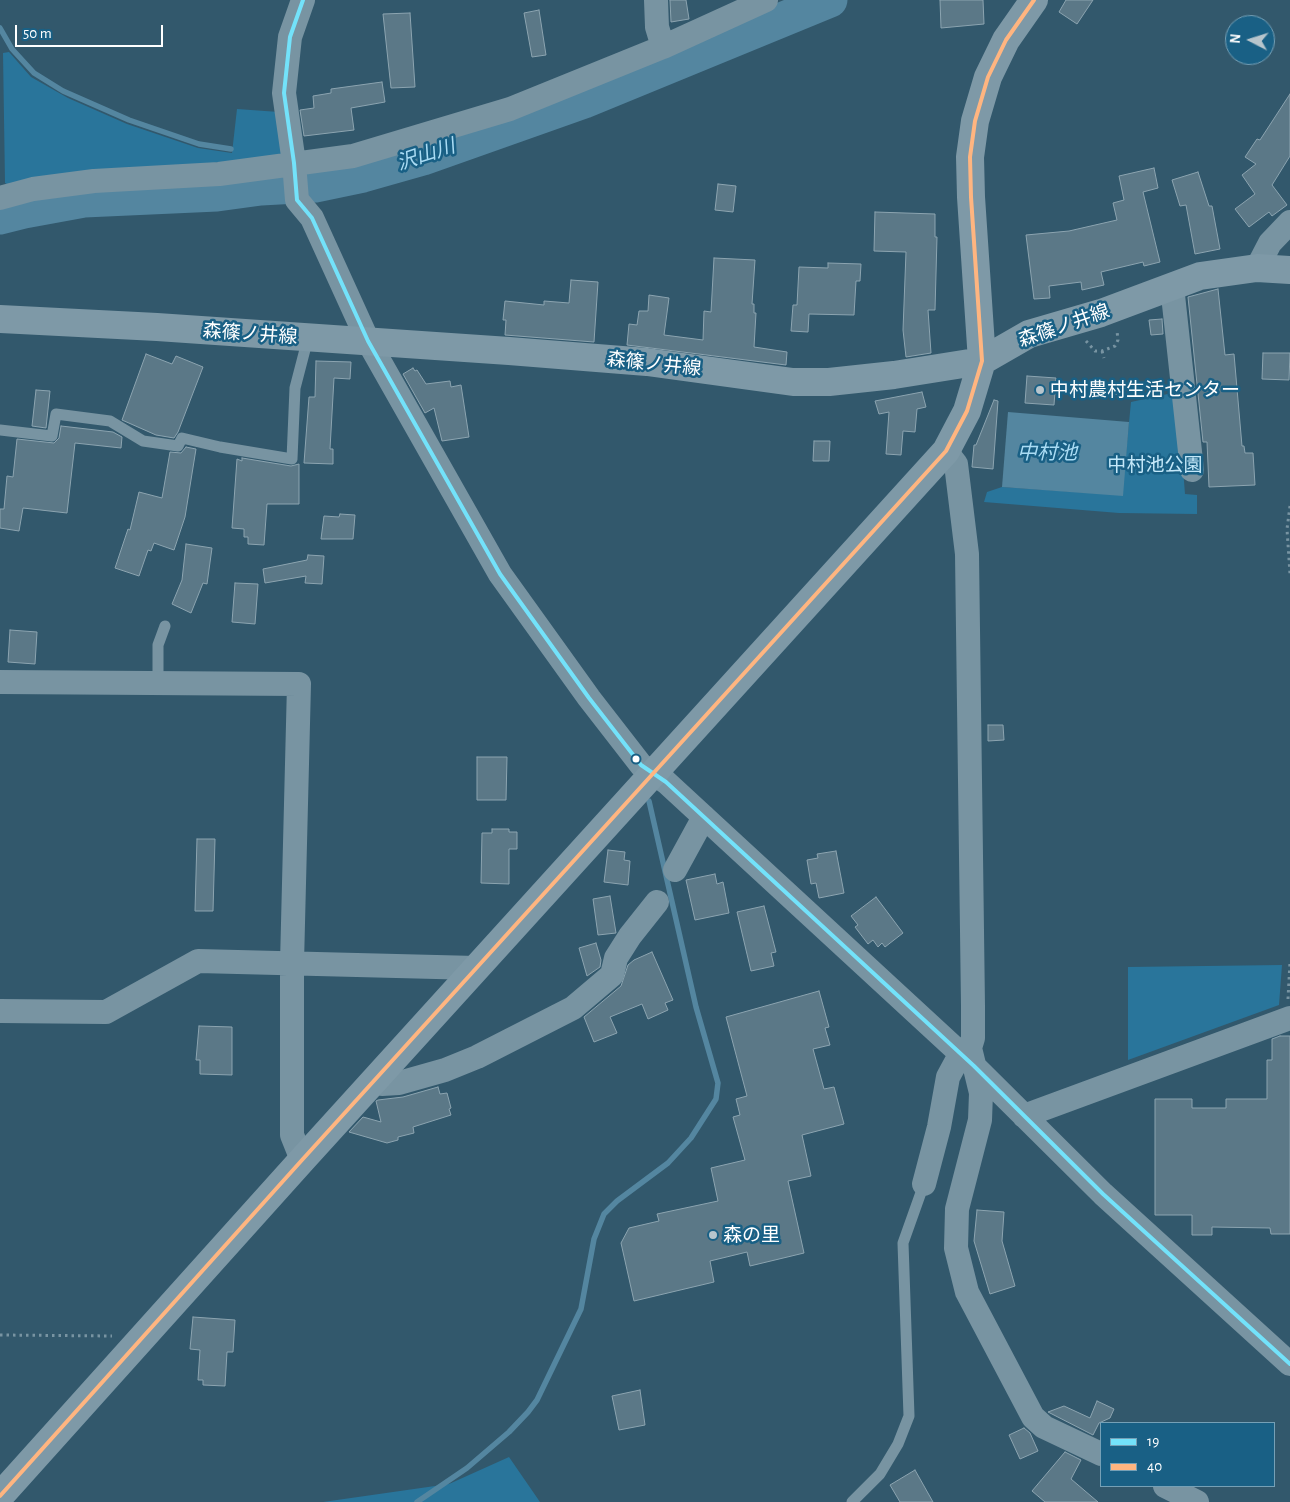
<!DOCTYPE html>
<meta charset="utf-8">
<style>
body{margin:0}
#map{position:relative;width:1290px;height:1502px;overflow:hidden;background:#32586c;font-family:"Alegreya Sans",sans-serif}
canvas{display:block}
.legend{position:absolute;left:1100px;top:1422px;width:175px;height:65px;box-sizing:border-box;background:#196085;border:1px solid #75a0b6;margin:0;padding:6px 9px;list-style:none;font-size:15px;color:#fff}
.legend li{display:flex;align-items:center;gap:10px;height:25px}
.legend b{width:25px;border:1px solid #75a0b6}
.north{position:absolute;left:1225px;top:15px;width:50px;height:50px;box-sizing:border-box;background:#196085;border:1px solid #75a0b6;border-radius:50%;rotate:275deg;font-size:14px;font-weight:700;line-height:20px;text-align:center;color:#fff}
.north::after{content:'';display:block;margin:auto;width:18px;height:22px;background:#b7c5cc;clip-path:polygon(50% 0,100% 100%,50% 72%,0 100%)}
.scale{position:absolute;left:15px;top:25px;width:148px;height:22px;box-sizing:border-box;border:2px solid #fff;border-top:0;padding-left:6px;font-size:15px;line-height:18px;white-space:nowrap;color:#fff;-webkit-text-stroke:4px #196085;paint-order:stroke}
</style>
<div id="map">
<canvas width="1290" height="1502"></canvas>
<ul class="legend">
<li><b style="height:6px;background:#73e2fa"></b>19</li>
<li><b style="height:6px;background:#ffb580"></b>40</li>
</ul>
<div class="north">N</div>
<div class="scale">50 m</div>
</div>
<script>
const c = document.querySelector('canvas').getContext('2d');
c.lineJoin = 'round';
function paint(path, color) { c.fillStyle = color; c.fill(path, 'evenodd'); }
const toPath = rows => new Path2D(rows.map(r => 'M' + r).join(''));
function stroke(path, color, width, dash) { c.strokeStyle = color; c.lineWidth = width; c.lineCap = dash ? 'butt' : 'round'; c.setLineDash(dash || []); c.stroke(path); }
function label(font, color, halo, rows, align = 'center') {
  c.font = font + ' "Alegreya Sans","Noto Sans JP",sans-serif'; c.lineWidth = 5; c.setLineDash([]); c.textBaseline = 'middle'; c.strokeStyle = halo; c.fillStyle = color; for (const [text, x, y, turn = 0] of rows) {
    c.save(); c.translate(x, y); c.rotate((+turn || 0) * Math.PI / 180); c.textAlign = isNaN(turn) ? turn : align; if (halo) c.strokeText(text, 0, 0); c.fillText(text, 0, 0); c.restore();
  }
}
paint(toPath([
 [9,52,31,77,68,98,127,124,198,148,232,153,237,109,279,112,284,155,11,186,5,183,3,53],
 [1177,392,1185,494,1197,495,1197,514,1119,513,984,502,987,492,1002,487,1122,495,1131,402],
 [1282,965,1279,1005,1128,1060,1128,967],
 [509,1457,540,1502,323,1502,449,1484]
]), '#29759b');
paint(toPath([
 [1008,412,1129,422,1123,496,1002,487]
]), '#5486a0');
stroke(toPath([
 [0,28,12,49,34,73,63,91,129,120,199,144,231,149],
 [417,1502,467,1468,509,1432,528,1412,537,1400,581,1309,594,1239,604,1214,617,1201,668,1163,691,1138,716,1099,718,1083,696,1007,649,801]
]), '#5486a0', 5.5);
stroke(toPath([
 [0,217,24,211,84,200,217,194,261,188,315,185,363,175,423,158,584,101,830,0]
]), '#5486a0', 35);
const building = toPath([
 [670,0,686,0,689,19,671,22,670,0],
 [940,0,983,0,984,24,941,28,940,0],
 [1066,0,1093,0,1077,24,1059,12,1066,0],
 [539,10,546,55,532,57,524,13,539,10],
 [410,13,415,87,391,88,383,14,410,13],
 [382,82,385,102,351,108,354,130,304,136,300,110,314,108,313,96,331,93,331,89,382,82],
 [1290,94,1290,156,1272,185,1287,205,1272,216,1269,212,1249,227,1235,209,1255,194,1242,175,1256,164,1245,157,1257,139,1260,140,1290,94],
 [1154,168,1158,188,1143,192,1160,262,1144,266,1143,262,1101,272,1104,285,1082,290,1081,282,1049,286,1050,298,1034,299,1026,235,1069,231,1117,220,1113,203,1124,200,1119,176,1154,168],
 [1198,172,1209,206,1212,206,1220,249,1195,254,1186,205,1180,206,1172,180,1198,172],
 [718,184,736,186,733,212,715,210,718,184],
 [875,212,935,214,935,237,937,237,935,310,928,310,931,353,906,357,903,330,906,252,874,251,875,212],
 [714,258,755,260,752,304,754,304,754,313,756,313,754,347,787,352,786,365,627,345,629,324,637,325,639,311,648,311,649,295,669,298,664,335,703,340,704,311,711,312,714,258],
 [828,263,861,264,860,281,856,281,854,315,809,314,808,332,791,331,793,305,797,305,799,267,828,268,828,263],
 [571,280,598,282,594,342,505,335,506,320,503,320,505,301,544,305,544,301,569,303,571,280],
 [1218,289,1225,355,1234,354,1242,446,1244,446,1245,453,1253,453,1255,485,1209,487,1207,442,1203,442,1188,297,1218,289],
 [1162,319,1163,334,1151,335,1149,320,1162,319],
 [1263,353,1290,353,1289,380,1262,379,1263,353],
 [146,354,172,364,176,356,203,367,178,432,174,438,156,435,122,420,146,354],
 [316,361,351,362,350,379,334,378,330,449,333,449,333,464,304,463,309,397,315,397,316,361],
 [413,368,415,371,417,370,426,384,450,381,451,387,461,385,469,437,442,441,434,408,425,413,403,374,413,368],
 [1027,376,1056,378,1054,405,1025,403,1027,376],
 [36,390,50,391,46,428,32,426,36,390],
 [922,392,926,407,917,409,915,432,903,431,901,455,886,454,889,412,879,414,875,401,922,392],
 [994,400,998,401,993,469,972,467,974,445,976,445,994,400],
 [61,426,113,432,122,437,121,448,75,443,67,513,23,508,19,531,0,528,0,509,4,509,7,476,13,477,17,439,54,443,59,438,61,426],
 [814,441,830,441,829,461,813,461,814,441],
 [186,447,196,449,185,517,174,550,154,543,151,551,148,550,139,576,115,568,128,529,130,530,139,492,162,498,170,452,181,453,186,447],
 [242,458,291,466,299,464,299,504,267,504,264,545,248,544,248,537,244,537,244,529,232,528,237,459,242,461,242,458],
 [340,514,355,515,353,539,321,539,324,516,339,517,340,514],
 [186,544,212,548,207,584,203,583,191,613,172,604,182,580,186,544],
 [308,555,324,556,322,584,305,583,306,576,265,583,263,569,307,560,308,555],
 [235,583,258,584,255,624,232,622,235,583],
 [10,630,37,632,35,664,8,662,10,630],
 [988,725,1003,725,1004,740,988,741,988,725],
 [477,757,507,757,506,800,477,800,477,757],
 [492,829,509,829,509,832,517,832,517,849,509,849,509,884,481,883,482,833,492,833,492,829],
 [197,839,215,839,213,911,195,911,197,839],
 [608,850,625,852,624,860,630,861,628,885,604,882,608,850],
 [836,851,844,893,819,898,816,883,811,884,807,860,818,858,817,854,836,851],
 [715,874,717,884,723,882,729,913,695,920,686,880,715,874],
 [610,896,616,933,598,935,593,899,610,896],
 [876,897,903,933,885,947,882,943,878,947,873,940,868,944,855,927,858,925,851,916,876,897],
 [764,906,776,952,771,953,774,966,751,971,737,912,764,906],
 [596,943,601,960,600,967,587,976,579,948,596,943],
 [652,952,673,1000,665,1003,668,1010,648,1019,642,1004,610,1017,617,1033,594,1042,584,1017,621,986,628,965,634,960,652,952],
 [819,991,829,1027,825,1028,830,1045,813,1049,824,1089,834,1087,844,1124,802,1135,811,1176,788,1181,804,1253,750,1266,747,1252,710,1261,714,1282,634,1301,621,1243,629,1228,659,1221,657,1214,718,1201,711,1168,745,1160,733,1117,740,1115,736,1099,747,1096,726,1017,819,991],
 [199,1026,232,1027,232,1075,200,1074,200,1060,196,1060,199,1026],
 [1280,1036,1290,1036,1290,1234,1271,1234,1270,1228,1212,1227,1212,1235,1192,1235,1192,1215,1155,1215,1155,1099,1192,1099,1192,1108,1226,1108,1226,1099,1267,1099,1267,1060,1272,1060,1272,1039,1280,1036],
 [438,1087,440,1094,447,1093,451,1108,449,1109,451,1115,413,1127,414,1133,398,1137,398,1140,387,1143,349,1132,363,1117,381,1122,376,1101,378,1100,403,1097,438,1087],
 [977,1210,1004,1212,1002,1241,1015,1286,990,1294,974,1241,977,1210],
 [193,1317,235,1320,233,1352,227,1352,225,1386,203,1385,203,1380,198,1380,200,1350,190,1349,193,1317],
 [640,1390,645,1425,619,1430,612,1396,640,1390],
 [1097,1401,1114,1409,1110,1418,1099,1423,1093,1435,1048,1412,1064,1406,1090,1418,1097,1401],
 [1024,1428,1030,1433,1038,1451,1020,1459,1009,1435,1024,1428],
 [1065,1452,1081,1460,1071,1479,1098,1502,1045,1502,1032,1491,1065,1452],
 [915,1470,933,1502,900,1502,890,1485,915,1470]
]);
paint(building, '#5b7887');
stroke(building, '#8ca4b0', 1);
stroke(toPath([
 [1086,341,1095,351,1102,351,1115,346,1118,340,1117,331],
 [1102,351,1104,358],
 [1095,397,1129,391],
 [1290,506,1287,529,1290,574],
 [1288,999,1290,962],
 [0,1335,112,1336]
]), '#7894a2', 3, [2.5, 4]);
stroke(toPath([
 [0,430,52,436,56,414,110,421,143,441,178,446,182,438,220,447,292,459,295,388,308,338],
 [158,683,158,645,165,626],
 [852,1502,880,1474,898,1444,909,1416,903,1243,924,1184]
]), '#7894a2', 11);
stroke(toPath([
 [303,0,290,37,284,93,294,163,297,200,312,218,368,341,500,574,589,698,641,765,666,782,974,1066,1103,1194,1290,1364],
 [656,0,657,27,663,47],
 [0,198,33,189,94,181,219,174,353,156,510,109,663,47,766,0],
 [1257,268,1270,243,1290,222],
 [1172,286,1192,470],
 [946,451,956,464,967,554,973,1006,973,1038,970,1048,981,1093,980,1120,957,1209,956,1248,967,1292,1033,1417,1044,1427,1101,1454],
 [0,682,299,684,292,963,292,1135,302,1160],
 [675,870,704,817],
 [0,1011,106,1012,198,961,476,968],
 [374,1081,382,1084,399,1083,445,1070,477,1057,573,1008,612,975,616,958,630,936,657,902],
 [1024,1116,1290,1018],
 [924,1184,939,1127,948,1077,961,1053],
 [1165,1486,1197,1502]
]), '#7894a2', 24);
stroke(toPath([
 [0,319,157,327,509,351,647,362,793,382,829,382,894,375,982,361,1029,334,1101,313,1200,276,1257,268,1290,270],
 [0,1496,302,1160,946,451,967,411,982,361,971,197,970,157,975,121,988,77,1006,40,1034,0]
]), '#7e99a7', 28);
stroke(toPath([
 [303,0,290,37,284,93,294,163,297,200,312,218,368,341,500,574,589,698,641,765,666,782,974,1066,1103,1194,1290,1364]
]), '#73e2fa', 4);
stroke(toPath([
 [0,1496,302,1160,946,451,967,411,982,361,971,197,970,157,975,121,988,77,1006,40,1034,0]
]), '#ffb580', 4);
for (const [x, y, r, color] of [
 [1040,390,5,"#b7c5cc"],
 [636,759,4.5,"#fff"],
 [713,1235,5,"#b7c5cc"]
]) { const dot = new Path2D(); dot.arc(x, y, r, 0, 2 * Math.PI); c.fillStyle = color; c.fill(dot); stroke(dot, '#196085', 2); }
label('19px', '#fff', '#196085', [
 ["森篠ノ井線",1064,326,-19],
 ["森篠ノ井線",250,334,4],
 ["森篠ノ井線",654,364,6]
]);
label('19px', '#fff', '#196085', [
 ["中村農村生活センター",1050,390],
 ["森の里",723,1235]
], 'left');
label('19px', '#c4e8f9', '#196085', [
 ["中村池公園",1155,465]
]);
label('italic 20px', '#aadcf4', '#196085', [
 ["沢山川",426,155,-18],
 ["中村池",1047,453]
]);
</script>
